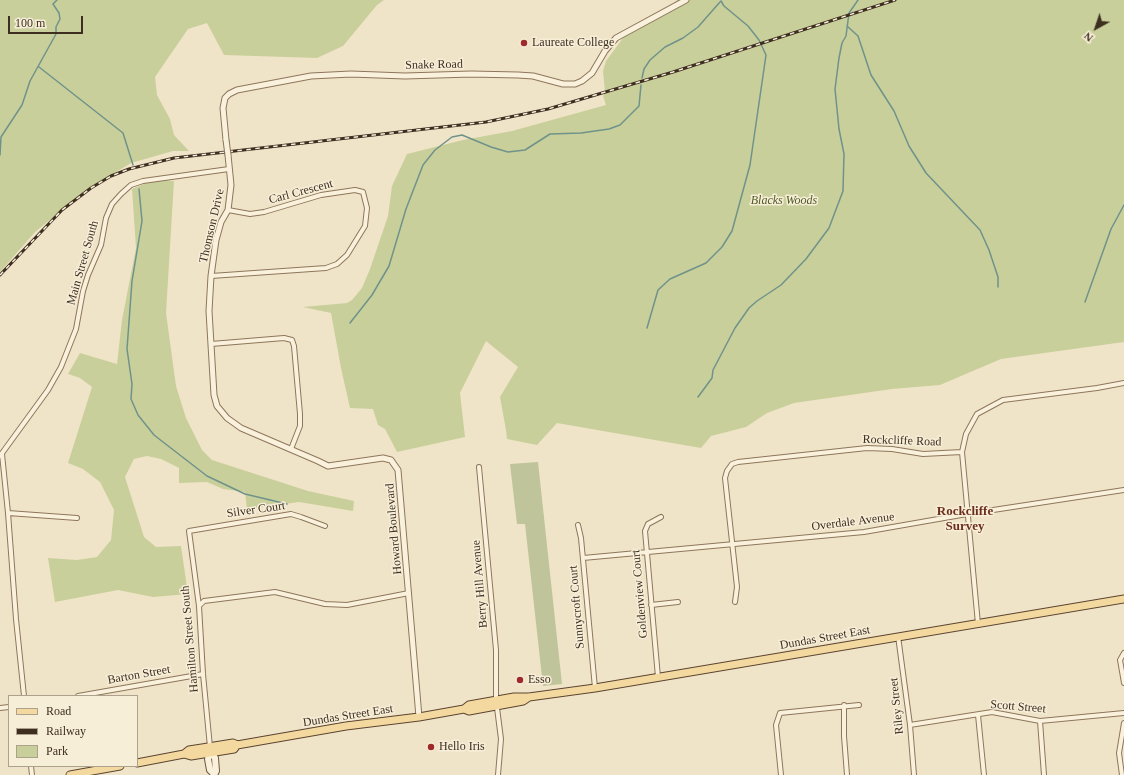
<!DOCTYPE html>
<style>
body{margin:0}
#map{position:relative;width:1124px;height:775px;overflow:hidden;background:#f0e4c8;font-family:"Times New Roman",serif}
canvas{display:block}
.legend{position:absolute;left:8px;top:695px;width:130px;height:72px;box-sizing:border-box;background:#f7eed8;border:1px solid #ada18e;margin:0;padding:5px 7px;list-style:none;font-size:12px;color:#3d2e20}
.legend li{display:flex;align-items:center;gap:8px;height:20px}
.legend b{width:20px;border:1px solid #ada18e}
.north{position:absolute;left:1076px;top:8px;width:40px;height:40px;-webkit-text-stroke:3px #f7eed8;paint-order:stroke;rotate:220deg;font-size:11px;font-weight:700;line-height:16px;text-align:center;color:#3d2e20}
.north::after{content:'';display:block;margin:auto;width:14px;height:18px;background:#3d2e20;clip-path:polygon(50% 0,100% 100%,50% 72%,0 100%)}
.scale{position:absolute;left:8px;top:16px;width:75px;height:18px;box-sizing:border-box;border:2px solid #3d2e20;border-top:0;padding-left:5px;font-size:12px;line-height:14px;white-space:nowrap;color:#3d2e20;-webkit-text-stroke:3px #f7eed8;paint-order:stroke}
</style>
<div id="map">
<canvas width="1124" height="775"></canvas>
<ul class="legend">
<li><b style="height:5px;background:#f3d9a0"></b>Road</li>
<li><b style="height:5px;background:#3d2e20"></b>Railway</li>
<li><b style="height:11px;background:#c9cf9b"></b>Park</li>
</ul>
<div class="north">N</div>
<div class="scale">100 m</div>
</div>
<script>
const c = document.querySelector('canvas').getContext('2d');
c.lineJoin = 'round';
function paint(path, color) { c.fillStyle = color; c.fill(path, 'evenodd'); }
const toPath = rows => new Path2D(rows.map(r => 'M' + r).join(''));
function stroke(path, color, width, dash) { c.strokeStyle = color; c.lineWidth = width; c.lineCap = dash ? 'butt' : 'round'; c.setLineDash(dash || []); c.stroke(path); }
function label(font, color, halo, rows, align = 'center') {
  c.font = font + ' "Times New Roman",serif'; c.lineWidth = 3; c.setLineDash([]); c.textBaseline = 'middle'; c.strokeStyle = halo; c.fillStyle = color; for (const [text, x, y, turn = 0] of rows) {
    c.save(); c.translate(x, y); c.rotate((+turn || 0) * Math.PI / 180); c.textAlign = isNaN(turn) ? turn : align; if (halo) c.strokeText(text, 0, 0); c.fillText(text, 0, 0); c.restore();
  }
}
paint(toPath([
 [0,0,384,0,377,5,343,46,317,58,224,55,207,23,188,29,155,77,157,95,170,119,174,135,189,151,173,151,131,163,88,189,35,232,0,272],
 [677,0,1124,0,1124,342,1001,359,940,385,892,389,794,403,767,413,746,427,711,436,701,448,557,423,537,445,507,439,506,430,500,397,518,367,486,341,460,393,465,437,397,452,385,429,378,425,373,409,350,408,341,368,331,313,303,307,347,303,352,300,362,288,370,269,388,216,392,186,407,154,463,140,512,131,606,105,603,96,605,92,603,71,606,61,626,34,667,11],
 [153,180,174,181,166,313,176,386,186,418,202,450,212,460,308,491,354,501,353,511,299,502,247,509,245,492,223,489,207,482,179,483,179,468,161,459,147,456,134,459,125,477,144,537,156,547,181,546,188,594,153,597,118,590,55,602,48,558,77,560,97,557,111,540,114,510,100,482,83,469,68,463,92,387,80,378,68,374,80,353,117,364,122,320,136,248,132,189]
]), '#c9cf9b');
paint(toPath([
 [538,462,562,684,543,686,525,524,517,524,510,464]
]), '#bfc49a');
stroke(toPath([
 [847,26,858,36,871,75,894,111,909,146,926,173,980,230,989,250,998,277,998,287],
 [39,67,123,133,133,165],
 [642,78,644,69,650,60,665,47,683,38,698,27,720,2],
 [0,155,1,137,22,105,30,81,56,34,56,27,60,19,59,13,53,4,57,0],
 [139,189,142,221,132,281,127,349,132,384,131,399,138,415,154,435,207,476,245,494,287,504],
 [1085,302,1111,229,1124,205],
 [350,323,372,295,389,266,406,209,423,165,435,150,452,137,462,135,491,147,508,152,525,150,550,134,581,133,609,129,620,125,639,106,641,85],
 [647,328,658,290,670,279,706,263,722,247,732,231,750,165,766,55,759,40,748,26,724,6,721,1],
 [698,397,712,378,713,370,735,328,749,308,757,301,781,285,806,259,829,228,843,191,844,154,839,129,835,89,839,58,842,43,846,36,849,13,858,0]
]), '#6f938a', 1.5);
const minor = toPath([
 [211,276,326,268,337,264,347,255,365,226,367,208,363,192,355,190,321,195,264,212,250,214,228,210],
 [211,344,284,338,292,340,294,346,300,414,300,426,291,449],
 [2,454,8,513,16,619,24,696],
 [0,456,48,390,61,367,76,329,83,291,88,275,101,245,106,218,112,204,121,194,131,185,143,181,229,169],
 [479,467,496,650,496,700,501,739,498,775],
 [8,513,77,518],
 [578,525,581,538,595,688],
 [583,558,864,532,967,514,1124,490],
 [735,602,737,587,725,478,727,471,732,464,738,462,867,448,892,449,923,454,962,452],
 [651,605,678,602],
 [199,606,204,601,275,592,325,604,347,605,409,593],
 [978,624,962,452,966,434,977,414,1003,400,1097,388,1124,383],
 [898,636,910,725,914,775],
 [1124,653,1120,660,1124,683],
 [658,677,645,531,648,524,661,517],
 [78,696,203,674],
 [844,705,844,736,847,775],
 [0,708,9,707],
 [978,715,984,775],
 [1040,721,1044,775],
 [910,725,992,712,1040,721,1124,713],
 [210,747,203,674,199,606,189,531,291,514,301,517,325,526],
 [31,766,32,775],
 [781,775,776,725,780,713,859,705],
 [1122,775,1119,753,1124,723]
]);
const tertiary = toPath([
 [226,140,223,108,225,98,229,94,237,90,311,76,351,74,405,76,471,74,518,75,533,76,563,84,575,84,582,81,592,73,605,51,616,38,686,0],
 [228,155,231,185,228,210,221,222,216,240,211,276,209,311,214,395,217,406,227,418,241,428,318,461,328,466,383,458,391,460,398,470,419,717]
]);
const secondary = toPath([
 [211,750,208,759,210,770,214,774],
 [211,752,215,758,216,771,214,775]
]);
const primary = toPath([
 [464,709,469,711,523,701,529,697],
 [184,754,189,750,202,748,233,743,237,745,346,726,419,717,464,709,469,705,514,697,529,697,595,688,1124,599],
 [137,763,184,754,191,756,234,749,237,745],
 [70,775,120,766]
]);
stroke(minor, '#8d765c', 6);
stroke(tertiary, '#8d765c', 7);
stroke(secondary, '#6f573f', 8);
stroke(primary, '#5b4430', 9);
stroke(minor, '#faf1dc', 4);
stroke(tertiary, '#faf1dc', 5);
stroke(secondary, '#faf1dc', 6);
stroke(primary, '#f3d9a0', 7);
const rail = toPath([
 [0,275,62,210,91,188,111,176,129,169,174,158,486,122,548,109,673,72,895,0]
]);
stroke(rail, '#3d2e20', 3);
stroke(rail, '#f7eed8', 1.5, [4.5]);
const tertiaryBridge = toPath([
 [226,140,228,155]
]);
stroke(tertiaryBridge, '#8d765c', 7, []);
stroke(tertiaryBridge, '#faf1dc', 5);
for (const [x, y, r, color] of [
 [524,43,4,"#9e2a2b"],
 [520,680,4,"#9e2a2b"],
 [431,747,4,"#9e2a2b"]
]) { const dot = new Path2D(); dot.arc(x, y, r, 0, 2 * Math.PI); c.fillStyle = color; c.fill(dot); stroke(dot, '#f7eed8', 1.5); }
label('12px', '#3d2e20', '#f7eed8', [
 ["Laureate College",532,43],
 ["Esso",528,680],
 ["Hello Iris",439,747]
], 'left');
label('12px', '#3d2e20', '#f7eed8', [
 ["Snake Road",434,65,-1],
 ["Carl Crescent",301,192,-15],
 ["Thomson Drive",212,226,-77],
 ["Main Street South",83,263,-74],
 ["Rockcliffe Road",902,441,2],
 ["Silver Court",256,510,-8],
 ["Overdale Avenue",853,522,-7],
 ["Howard Boulevard",394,529,-95],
 ["Berry Hill Avenue",480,584,-95],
 ["Goldenview Court",640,594,-95],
 ["Sunnycroft Court",577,607,-95],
 ["Dundas Street East",825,638,-10],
 ["Hamilton Street South",190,639,-95],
 ["Barton Street",139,675,-10],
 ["Riley Street",897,706,-96],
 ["Scott Street",1018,707,5],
 ["Dundas Street East",348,716,-9]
]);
label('italic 12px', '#4d5a26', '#f7eed8', [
 ["Blacks Woods",784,201]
]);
label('bold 13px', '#6b2e1e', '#f7eed8', [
 ["Rockcliffe",965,512],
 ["Survey",965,527]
]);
</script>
